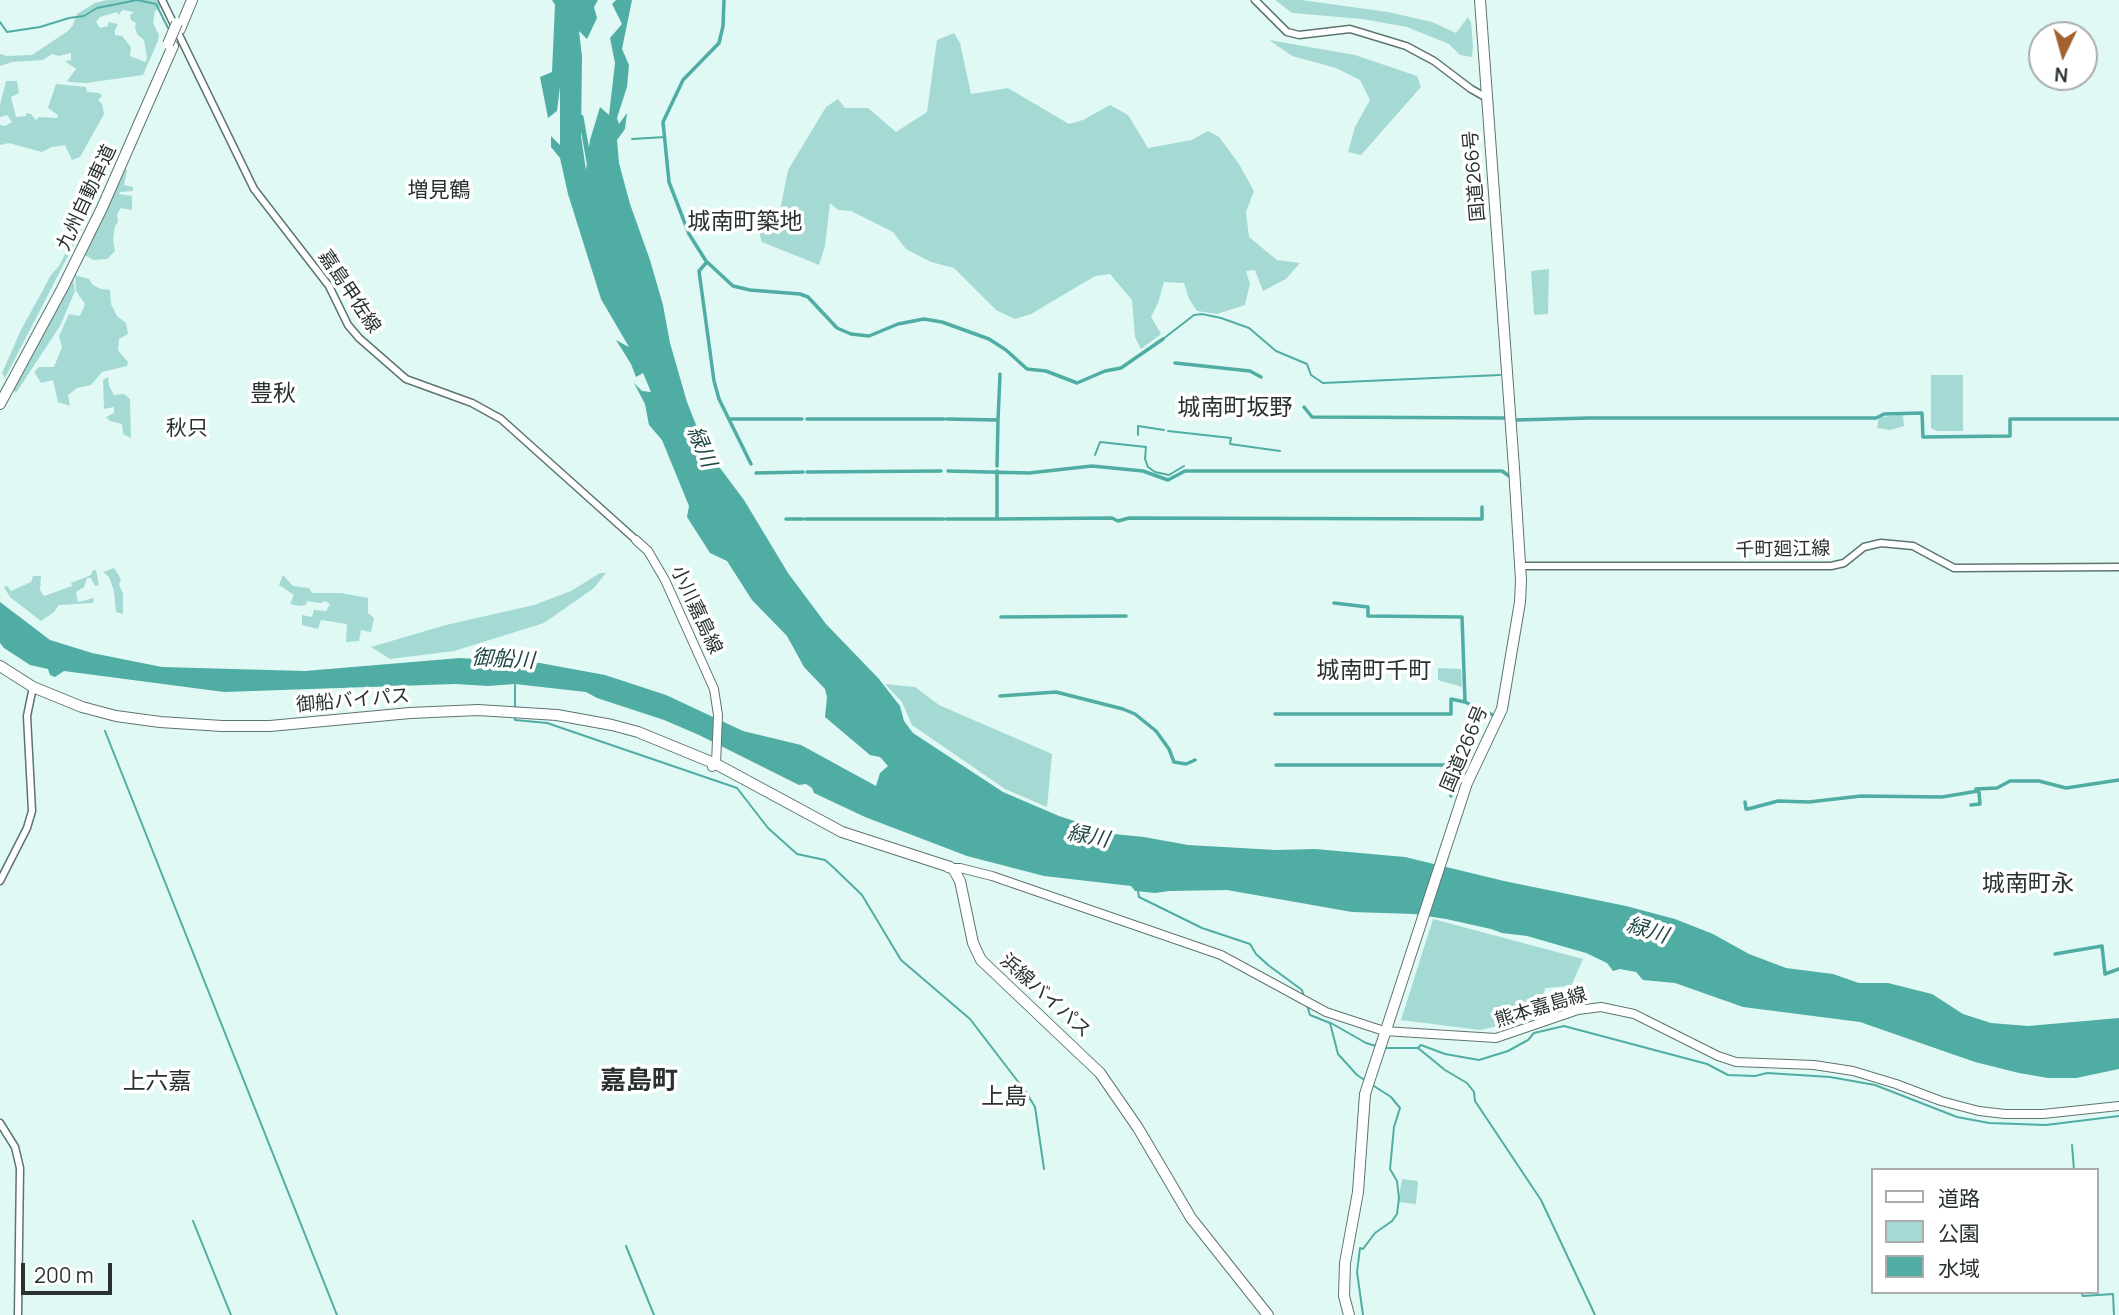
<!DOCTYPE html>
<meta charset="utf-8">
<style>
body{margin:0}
#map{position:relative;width:2119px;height:1315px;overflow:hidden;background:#e1f9f5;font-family:Manrope,"Noto Sans JP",sans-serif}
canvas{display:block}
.legend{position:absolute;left:1871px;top:1168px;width:228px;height:126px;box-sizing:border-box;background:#fff;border:2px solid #a9adad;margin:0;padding:9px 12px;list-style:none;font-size:21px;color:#293231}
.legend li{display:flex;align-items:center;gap:14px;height:35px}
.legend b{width:35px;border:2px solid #a9adad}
.north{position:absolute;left:2028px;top:21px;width:70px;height:70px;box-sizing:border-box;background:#fff;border:2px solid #a9adad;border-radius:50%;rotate:185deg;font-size:19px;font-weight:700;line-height:28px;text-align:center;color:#293231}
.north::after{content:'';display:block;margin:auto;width:24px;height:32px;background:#a46130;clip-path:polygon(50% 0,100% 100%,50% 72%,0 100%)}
.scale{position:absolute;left:21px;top:1263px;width:91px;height:32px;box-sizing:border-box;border:4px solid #293231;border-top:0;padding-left:9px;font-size:21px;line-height:24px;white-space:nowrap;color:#293231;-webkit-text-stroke:5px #fff;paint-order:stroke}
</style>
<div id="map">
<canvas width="2119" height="1315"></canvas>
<ul class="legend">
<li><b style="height:9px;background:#fff"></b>道路</li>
<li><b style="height:19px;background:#a5d9d3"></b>公園</li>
<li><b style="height:19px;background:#50ada4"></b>水域</li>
</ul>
<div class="north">N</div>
<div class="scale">200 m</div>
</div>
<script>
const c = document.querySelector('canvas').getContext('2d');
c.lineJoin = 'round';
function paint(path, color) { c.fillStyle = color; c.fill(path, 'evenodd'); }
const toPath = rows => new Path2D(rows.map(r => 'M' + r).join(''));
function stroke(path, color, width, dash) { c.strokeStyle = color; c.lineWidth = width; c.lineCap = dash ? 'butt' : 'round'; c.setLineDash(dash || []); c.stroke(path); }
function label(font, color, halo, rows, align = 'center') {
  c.font = font + ' Manrope,"Noto Sans JP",sans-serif'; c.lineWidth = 7; c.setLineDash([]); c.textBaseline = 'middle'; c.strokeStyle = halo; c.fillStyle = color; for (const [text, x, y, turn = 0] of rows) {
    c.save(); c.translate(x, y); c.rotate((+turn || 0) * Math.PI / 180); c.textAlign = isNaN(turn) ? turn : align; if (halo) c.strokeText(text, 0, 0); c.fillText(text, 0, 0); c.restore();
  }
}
paint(toPath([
 [107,0,158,0,161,7,155,11,153,23,159,35,158,41,143,75,86,83,69,82,67,81,76,69,65,61,71,60,71,53,59,56,52,54,43,60,12,62,0,66,0,54,7,56,32,55,68,31,73,25,77,14,95,3],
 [123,10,134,12,130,15,131,20,136,23,135,27,137,34,144,40,147,58,145,62,130,56,131,47,122,36,115,35,115,30,118,24,108,22,108,26,100,28,96,22,100,17,117,12,118,15],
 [1275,0,1301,0,1388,12,1432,22,1456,33,1468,17,1471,22,1473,46,1472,57,1460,55,1449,44,1407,27,1362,19,1292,13],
 [954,33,960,43,971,94,1008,88,1069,124,1083,120,1110,105,1128,115,1148,148,1192,140,1208,131,1219,137,1239,164,1254,191,1246,212,1249,237,1277,260,1300,263,1286,279,1263,291,1255,270,1246,271,1250,284,1245,305,1217,314,1197,311,1189,299,1184,283,1164,282,1158,303,1151,317,1161,334,1141,349,1135,337,1132,300,1110,274,1095,276,1031,314,1015,319,996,310,954,268,931,262,906,249,893,232,851,211,838,210,830,203,825,246,819,265,762,242,757,226,779,216,788,170,826,107,838,99,845,108,868,108,896,132,927,112,937,40],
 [1269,40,1355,55,1417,76,1421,87,1361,155,1348,152,1355,127,1370,100,1360,80,1336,68,1292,56],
 [6,81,17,81,19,93,11,97,16,117,26,116,26,113,31,114,36,120,39,117,57,118,58,115,48,108,56,84,86,87,87,92,99,93,102,96,98,100,102,104,104,114,80,157,72,160,65,145,52,147,42,152,9,143,0,145,0,125,5,126,12,122,7,115,0,117,0,105],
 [125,169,127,170,124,185,133,187,133,191,120,192,119,194,132,196,132,210,121,208,117,214,118,222,115,226,113,240,115,251,107,259,94,260,84,255],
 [96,193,99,193,82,229,5,378,2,373,20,332,51,275,59,266],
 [1549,269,1548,314,1534,315,1531,271],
 [75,275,89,279,93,285,101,289,110,290,111,304,117,316,126,323,128,334,119,339,118,350,128,362,127,366,102,372,91,385,77,388,68,395,70,406,58,402,53,380,41,383,34,372,39,367,54,367,62,347,59,336,69,314,80,316,85,304,76,291],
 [73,277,75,291,60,326,16,393,13,389],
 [1931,375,1963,375,1963,431,1937,431,1931,428],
 [108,377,109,386,114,395,124,394,130,399,131,438,123,434,122,424,110,421,106,417,114,413,114,407,104,409,103,380],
 [1903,415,1904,426,1890,430,1877,428,1879,417],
 [114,568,121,579,119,584,123,594,123,614,116,612,114,591,109,577,103,572],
 [96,570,99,585,95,586,91,578,87,578,84,587,76,592,78,602,94,598,93,603,59,605,54,612,41,621,10,597,4,587,7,586,11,591,31,582,33,576,41,576,40,590,44,596,72,586,71,583,91,575,92,571],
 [600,573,606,573,594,588,544,623,454,651,390,659,371,647,446,625,534,605,571,591],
 [283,575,293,586,309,588,312,593,341,593,368,598,368,613,374,618,371,632,361,630,359,641,346,642,347,624,321,620,318,629,302,625,302,615,312,617,314,610,326,611,330,604,325,601,321,603,307,601,306,605,299,606,290,604,294,595,279,585],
 [1438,668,1461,669,1462,687,1438,680],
 [885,684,915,687,939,705,1052,754,1047,807,1005,789,912,725,902,702],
 [1433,919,1583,959,1571,986,1545,988,1541,1006,1513,1023,1480,1030,1401,1020],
 [1402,1179,1418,1181,1416,1204,1398,1202]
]), '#a5d9d3');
paint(toPath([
 [552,0,598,0,594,7,597,18,587,39,579,31,582,56,581,136,586,170,590,140,600,107,609,115,615,63,610,38,622,24,612,4,616,0,632,0,622,49,629,65,627,87,617,118,619,124,627,113,625,129,617,140,619,163,630,204,650,260,663,305,670,343,687,402,700,435,720,468,744,500,788,573,826,624,879,679,900,706,904,721,913,733,1003,792,1059,816,1114,834,1144,837,1188,845,1276,850,1315,849,1405,857,1504,881,1626,906,1675,919,1713,934,1749,954,1786,968,1833,974,1859,983,1888,983,1932,994,1963,1014,1991,1023,2028,1026,2119,1018,2119,1069,2076,1078,2048,1078,2019,1073,1975,1062,1860,1022,1743,1007,1675,983,1643,980,1636,972,1620,969,1613,971,1607,963,1586,953,1527,936,1502,933,1491,929,1446,919,1414,914,1352,912,1227,890,1169,891,1155,893,1135,891,1131,886,1044,876,967,856,865,817,814,793,812,788,806,784,799,785,699,735,664,720,597,698,586,692,515,684,488,686,455,684,224,692,64,671,55,677,50,675,48,669,30,665,4,648,0,643,0,602,50,640,92,653,162,667,305,671,460,658,540,663,605,675,666,695,743,731,801,745,876,786,880,773,888,766,880,757,870,755,825,717,827,697,825,689,804,667,787,636,752,600,727,561,710,553,687,517,689,506,662,440,649,425,645,404,634,383,642,391,651,392,643,373,636,377,631,364,616,340,629,347,601,299,568,194,560,158,551,147,551,136,560,145,560,87,557,111,548,118,540,77,552,72,555,5]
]), '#50ada4');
stroke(toPath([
 [0,22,7,32,40,27,69,18,84,16,97,8,137,0,156,4,168,28],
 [632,139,665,137],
 [1163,339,1194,315,1202,314,1221,318,1249,328,1276,351,1307,364,1311,375,1323,383,1500,375],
 [1168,431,1231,438,1230,444,1280,451],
 [1138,435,1138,426,1164,430],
 [1095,455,1100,442,1146,447,1145,459,1148,467,1155,472,1169,475,1184,466],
 [515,708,515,685],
 [515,717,515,720,547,723,737,788,768,828,797,854,825,860,833,867,862,895,901,960,970,1019,1026,1092,1035,1107,1044,1169],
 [105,731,337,1315],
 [1138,891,1139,897,1202,928,1250,944,1256,954,1268,965,1302,990,1304,997],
 [1307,1005,1310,1015,1330,1023,1338,1054,1357,1075,1366,1081],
 [1331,1023,1366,1043,1376,1046],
 [1385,1048,1418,1048,1445,1070,1467,1083,1474,1092,1475,1101,1541,1200,1595,1315],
 [1418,1048,1421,1045,1445,1054,1479,1060,1508,1051,1528,1040,1534,1033,1564,1026,1707,1064,1728,1075,1755,1076,1767,1073,1830,1077,1875,1085,1957,1117,1989,1123,2046,1125,2119,1116],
 [2072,1145,2074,1170],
 [193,1221,231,1315],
 [626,1246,654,1315],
 [2081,1292,2083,1296,2113,1294,2114,1315],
 [1363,1315,1357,1272,1360,1248,1363,1249,1375,1233,1392,1221,1397,1214,1399,1198,1397,1181,1390,1169,1394,1127,1400,1108,1391,1097,1371,1084]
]), '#50ada4', 2);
stroke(toPath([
 [724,0,723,26,719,43,683,80,663,122,669,182,689,234,706,261,733,286,750,290,800,294,808,297,837,328,851,334,869,336,898,324,924,319,942,322,989,339,1006,350,1027,369,1046,371,1077,383,1105,371,1121,368,1163,339],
 [706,263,699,271,714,381,719,399,751,464],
 [1175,363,1250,371,1261,377],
 [1304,407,1312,417,1504,418],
 [729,419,802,419],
 [807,419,944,419],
 [947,419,998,420,997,466],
 [998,420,1000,374],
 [1516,420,1588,418,1876,418,1884,414,1922,413,1923,437,2010,436,2010,419,2119,419],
 [948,471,1029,473,1092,466,1143,471,1168,480,1185,471,1502,471,1509,476],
 [807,472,941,471],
 [756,473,803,472],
 [786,519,803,519],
 [806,519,943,519],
 [946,519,997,519,997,471],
 [997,519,1112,518,1118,521,1129,518,1482,519,1482,507],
 [1334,603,1368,607,1368,616,1462,617,1465,701],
 [1001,617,1126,616],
 [1000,696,1056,692,1123,709,1135,714,1156,731,1169,749,1174,762,1186,764,1195,760],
 [1275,714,1451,714,1451,699,1465,702,1493,715],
 [1276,765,1449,765,1451,766,1451,796],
 [1745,802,1746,809,1748,809,1778,801,1809,802,1861,796,1942,797,1978,791],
 [1971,805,1980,804,1979,792,1976,789,1997,788,2010,781,2039,781,2066,788,2119,780],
 [2055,954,2102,946,2105,974,2119,969]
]), '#50ada4', 3.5);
stroke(toPath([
 [581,117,589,162]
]), '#50ada4', 5);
const secondary = toPath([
 [162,0,254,189,329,286,348,325,359,338,406,379,472,403,501,419,636,540],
 [1255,0,1287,32,1299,35,1350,29,1406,46,1434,61,1471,89,1487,98],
 [1519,566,1831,566,1844,563,1864,547,1881,543,1913,546,1954,568,2119,567],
 [0,881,27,828,32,811,27,716,33,687],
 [0,1123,15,1147,20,1168,18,1315]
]);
const primary = toPath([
 [636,540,648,551,665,580,714,689,718,715,716,764,712,767],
 [948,868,960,868,992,876,1221,955,1326,1012,1384,1031,1496,1038,1578,1010,1601,1007,1634,1014,1718,1056,1736,1062,1814,1065,1853,1071,1896,1084,1941,1101,1979,1111,2005,1114,2043,1114,2119,1106]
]);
const highway = toPath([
 [180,29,192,0],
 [0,404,62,289,102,208,173,46],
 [0,666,33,687,82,707,116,716,160,722,222,726,270,726,410,713,478,710,557,715,612,725,638,732,716,764,842,832,950,867,954,870,960,881,973,943,981,960,1100,1073,1138,1128,1191,1218,1268,1315],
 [1349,1315,1344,1296,1345,1263,1358,1192,1365,1094,1467,783,1502,709,1520,602,1521,580,1514,468,1480,0]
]);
stroke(secondary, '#5e7471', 9);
stroke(primary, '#5e7471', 10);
stroke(highway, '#5e7471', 12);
stroke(secondary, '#fff', 6);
stroke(primary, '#fff', 8);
stroke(highway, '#fff', 10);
const highwayBridge = toPath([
 [168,44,177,23]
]);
stroke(highwayBridge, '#5e7471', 12, []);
stroke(highwayBridge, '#fff', 10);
label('19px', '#293231', '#fff', [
 ["国道266号",1475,176,-95],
 ["九州自動車道",87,198,-65],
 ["嘉島甲佐線",349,292,56],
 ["千町廻江線",1783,550,-1],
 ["小川嘉島線",696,610,65],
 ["御船バイパス",353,701,-5],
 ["国道266号",1465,749,-67],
 ["浜線バイパス",1045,996,42],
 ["熊本嘉島線",1541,1008,-17]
]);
label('21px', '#293231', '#fff', [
 ["増見鶴",439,191],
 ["秋只",187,429]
]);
label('italic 21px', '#1e4844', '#fff', [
 ["緑川",701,447,67],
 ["御船川",503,660,3],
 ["緑川",1088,837,11],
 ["緑川",1647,931,17]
]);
label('23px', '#293231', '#fff', [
 ["城南町築地",745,223],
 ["豊秋",273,395],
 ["城南町坂野",1235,409],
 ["城南町千町",1374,672],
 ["城南町永",2028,885],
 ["上六嘉",157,1083],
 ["上島",1004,1098]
]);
label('bold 26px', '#293231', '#fff', [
 ["嘉島町",639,1082]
]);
</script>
